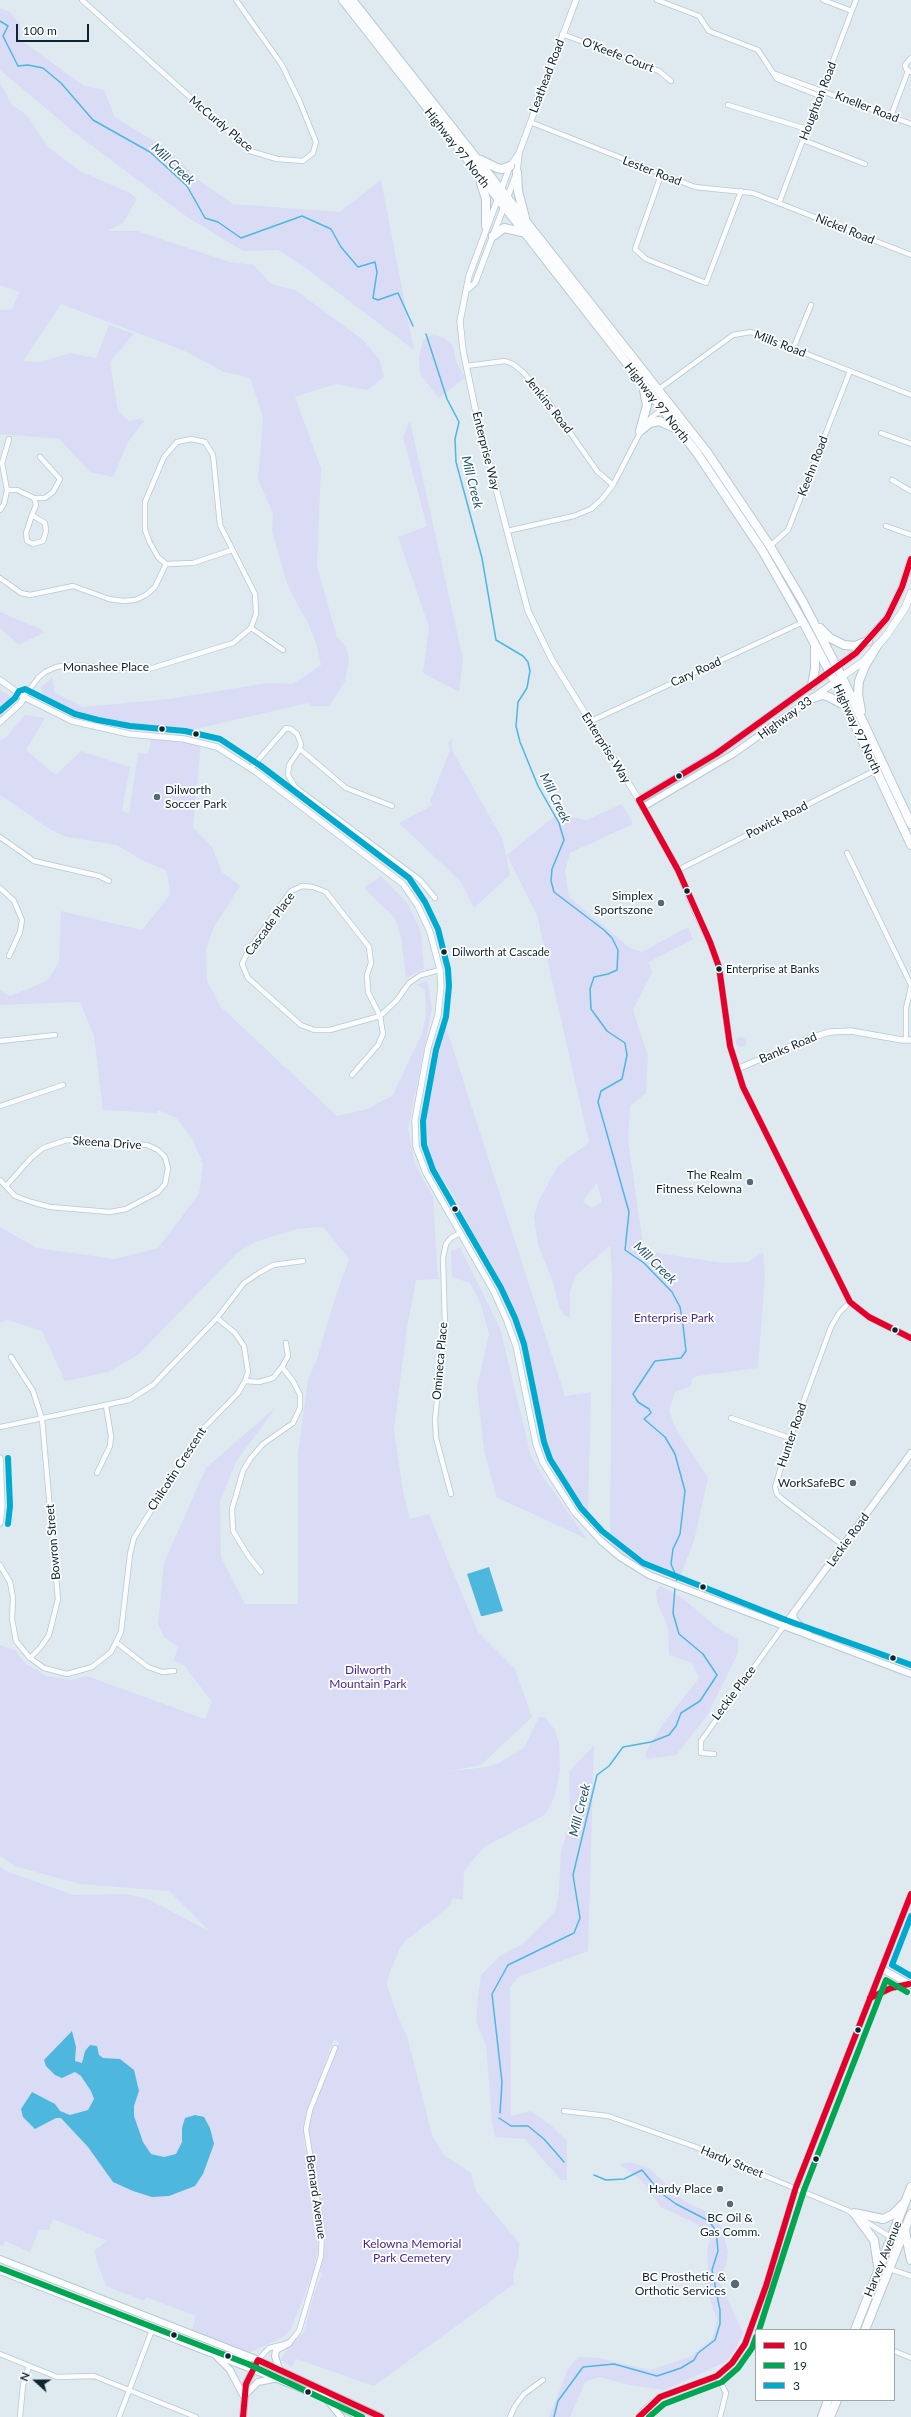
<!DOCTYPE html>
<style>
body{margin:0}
#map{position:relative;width:911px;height:2417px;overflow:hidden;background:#deeaf0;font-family:Lato,sans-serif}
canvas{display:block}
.legend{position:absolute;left:755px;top:2329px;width:140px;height:72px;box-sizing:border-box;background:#fff;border:1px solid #9ea8ac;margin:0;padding:5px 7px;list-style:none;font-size:12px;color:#0d2530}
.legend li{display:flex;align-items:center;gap:8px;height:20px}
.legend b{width:20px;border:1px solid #9ea8ac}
.north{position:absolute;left:16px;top:2361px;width:40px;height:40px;-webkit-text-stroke:3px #fff;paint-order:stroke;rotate:291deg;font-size:11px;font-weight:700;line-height:16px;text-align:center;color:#0d2530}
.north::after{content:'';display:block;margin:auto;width:14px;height:18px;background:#0d2530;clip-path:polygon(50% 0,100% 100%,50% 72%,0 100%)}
.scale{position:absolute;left:16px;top:24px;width:73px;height:18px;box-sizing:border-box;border:2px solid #0d2530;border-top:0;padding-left:5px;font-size:12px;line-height:14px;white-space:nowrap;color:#0d2530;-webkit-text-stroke:3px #fff;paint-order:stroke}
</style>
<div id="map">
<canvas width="911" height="2417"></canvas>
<ul class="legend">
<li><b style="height:5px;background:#e4002b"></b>10</li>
<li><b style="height:5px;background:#00a651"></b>19</li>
<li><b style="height:5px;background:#00a9ce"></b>3</li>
</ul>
<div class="north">N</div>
<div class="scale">100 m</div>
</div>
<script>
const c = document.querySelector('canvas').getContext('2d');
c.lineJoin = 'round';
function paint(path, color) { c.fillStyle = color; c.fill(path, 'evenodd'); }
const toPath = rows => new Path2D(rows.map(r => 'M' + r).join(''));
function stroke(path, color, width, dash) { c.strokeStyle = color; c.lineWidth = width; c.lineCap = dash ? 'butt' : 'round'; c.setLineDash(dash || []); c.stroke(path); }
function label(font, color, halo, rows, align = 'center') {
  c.font = font + ' Lato,sans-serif'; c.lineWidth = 3.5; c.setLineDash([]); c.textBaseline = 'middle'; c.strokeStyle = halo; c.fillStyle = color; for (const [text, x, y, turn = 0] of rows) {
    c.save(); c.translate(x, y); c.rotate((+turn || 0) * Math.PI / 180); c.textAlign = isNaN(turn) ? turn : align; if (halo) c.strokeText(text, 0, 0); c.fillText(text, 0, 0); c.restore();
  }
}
paint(toPath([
 [0,8,10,12,20,24,21,40,84,86,104,90,115,117,170,151,198,180,233,204,340,212,381,180,414,350,304,267,278,250,243,251,187,217,75,133,0,70],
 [0,83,12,105,27,115,48,147,80,171,130,193,137,199,123,223,107,231,137,231,229,262,254,265,271,284,295,290,362,339,380,360,384,377,367,390,336,384,295,397,321,468,317,566,337,637,346,647,349,659,345,681,329,706,311,706,308,703,187,731,98,721,76,712,44,695,41,691,41,687,52,678,55,693,83,707,169,699,268,683,293,684,321,665,316,643,308,623,291,593,285,577,272,531,273,513,258,480,263,418,251,380,248,377,224,372,185,351,61,304,23,361,40,362,70,353,96,358,109,325,132,333,133,335,110,362,118,411,129,421,143,418,141,420,145,420,128,442,113,477,90,472,59,439,0,434,0,310,12,309,19,292,0,285],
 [434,334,445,339,453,346,456,362,465,378,439,398,420,374,419,357,423,340],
 [410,421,463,659,459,692,423,673,429,627,398,537,427,526,403,437],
 [0,612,43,630,42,631,45,632,19,645,0,628],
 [0,690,9,695,13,701,0,718],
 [25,715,45,718,26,750,56,775,81,751,130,767,122,810,129,814,138,753,148,754,152,736,201,743,193,827,212,847,222,872,240,886,214,927,206,949,207,981,221,1007,337,1116,368,1109,393,1095,422,1033,426,1016,425,990,417,985,426,981,428,983,432,1009,408,1129,415,1164,433,1197,438,1279,416,1280,407,1328,394,1429,403,1492,410,1519,429,1514,430,1517,478,1632,515,1669,532,1717,481,1765,450,1771,487,1767,499,1763,524,1748,539,1717,545,1717,555,1730,559,1742,560,1770,555,1796,547,1811,543,1816,484,1847,464,1871,463,1900,453,1898,450,1905,434,1919,406,1940,400,1948,388,1977,387,1986,398,2017,407,2036,432,2135,444,2155,471,2173,476,2191,519,2243,519,2254,513,2276,514,2284,374,2386,296,2359,292,2367,281,2360,288,2348,304,2332,315,2291,322,2274,320,2272,326,2237,309,2140,309,2124,313,2108,339,2042,334,2039,305,2118,304,2141,318,2247,314,2271,290,2331,283,2337,249,2353,193,2332,192,2330,196,2316,146,2297,144,2301,106,2286,96,2259,95,2250,107,2241,53,2219,49,2230,39,2230,30,2252,5,2241,3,2246,0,2245,0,1867,6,1871,74,1895,125,1894,148,1899,209,1931,169,1891,80,1884,14,1866,0,1855,0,1645,15,1650,26,1664,47,1676,71,1680,87,1676,205,1719,212,1702,184,1665,175,1661,174,1659,178,1647,164,1637,158,1624,164,1563,206,1468,276,1407,236,1462,220,1501,221,1557,245,1604,298,1604,298,1454,308,1379,316,1362,335,1298,349,1259,323,1227,297,1229,255,1242,237,1253,138,1355,108,1372,65,1381,42,1331,8,1320,0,1323,0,1227,37,1248,114,1259,158,1248,199,1194,203,1164,192,1138,176,1118,158,1110,157,1113,103,1110,94,1036,80,1002,0,1005,0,990,10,996,47,981,59,962,61,911,142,930,170,895,167,871,138,858,117,845,67,837,51,830,0,795,0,740,5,738],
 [452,738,452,750,503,840,510,875,474,908,461,882,399,823,433,805,430,801,450,750,448,743],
 [622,804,633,824,570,853,565,871,569,897,630,948,642,952,688,927,693,939,649,962,652,972,633,1010,648,1056,646,1093,630,1106,628,1140,644,1251,723,1263,748,1262,763,1252,765,1275,758,1368,697,1376,692,1379,691,1386,675,1392,669,1411,675,1427,708,1478,694,1541,679,1580,635,1562,615,1548,610,1541,612,1272,610,1246,576,1275,570,1292,570,1317,565,1316,559,1307,552,1279,538,1245,534,1216,539,1200,558,1166,589,1142,537,915,507,855,557,814,587,820],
 [597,1183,602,1202,592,1208,583,1201],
 [381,876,408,904,421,932,424,969,406,978,401,937,395,918,364,888],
 [445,1024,565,1396,591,1392,588,1512,554,1461,546,1443,522,1340,509,1304,455,1198,435,1167,428,1148,426,1117],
 '736 1042a5 5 0 1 1 10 0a5 5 0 1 1-10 0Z',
 [460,1247,500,1328,531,1456,543,1477,587,1539,494,1496,496,1495,484,1450,477,1387,489,1334,480,1302,470,1283,452,1277,451,1251],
 [660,1586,680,1596,718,1628,738,1639,738,1653,707,1716,676,1755,647,1759,645,1753,662,1725,699,1678,692,1663,669,1655,668,1627,657,1602,656,1591],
 [594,1745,588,1951,518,1977,510,1988,511,2116,531,2111,552,2126,567,2141,567,2180,561,2180,525,2139,495,2137,492,2122,486,2045,476,2022,478,1997,481,1975,501,1955,523,1944,555,1912,559,1892,561,1851,570,1822,569,1772],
 [630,2162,649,2168,684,2201,711,2214,722,2228,728,2252,726,2265,719,2280,743,2333,735,2350,725,2362,687,2380,664,2390,629,2385,600,2377,585,2382,570,2417,549,2417,568,2369,578,2357,599,2358,651,2370,691,2356,712,2339,717,2320,705,2283,708,2270,707,2250,710,2240,697,2224,661,2207,643,2182,619,2164]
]), '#dadcf6');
paint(toPath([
 [489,1567,503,1611,483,1616,481,1616,467,1574],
 [72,2031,76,2047,75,2061,82,2063,85,2051,90,2045,97,2046,99,2055,103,2058,120,2059,134,2070,139,2091,134,2106,134,2116,143,2142,151,2154,164,2157,176,2154,182,2142,182,2128,185,2118,195,2115,204,2117,210,2128,214,2144,203,2174,195,2186,169,2196,152,2197,133,2191,113,2182,88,2147,61,2118,56,2118,35,2129,23,2117,21,2109,32,2092,55,2104,60,2111,70,2115,88,2110,94,2099,91,2091,81,2076,75,2072,62,2078,55,2075,46,2066,44,2060]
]), '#4eb7de');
stroke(toPath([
 [0,21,8,26,3,36,18,66,28,65,43,68,61,83,93,120,150,152,187,186,205,218,218,222,241,238,302,216,331,229,341,247,358,267,375,262,377,272,373,298,378,300,398,293,413,326],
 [426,334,447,399,459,422,455,439,456,462,482,558,496,640,523,656,528,662,530,671,527,688,518,702,516,726,520,742,538,786,559,823,564,840,552,869,551,881,554,892,604,930,612,938,618,950,617,970,608,974,594,977,590,989,591,1009,607,1031,625,1043,627,1055,622,1079,601,1091,598,1102,629,1212,625,1250,644,1263,672,1292,680,1307,683,1325,686,1351,681,1358,655,1361,633,1394,638,1402,649,1409,651,1413,644,1419,665,1437,675,1454,685,1491,680,1534,673,1549,671,1564,677,1578,676,1583],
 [500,2113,502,2082,492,1994,508,1965,574,1933,580,1918,573,1875,597,1775,609,1766,623,1747,651,1742,669,1735,676,1726,681,1713,700,1701,717,1675,703,1654,679,1634,673,1613,675,1587],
 [499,2118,511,2126,528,2126,544,2139,564,2162],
 [554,2417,558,2401,583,2367,614,2364,657,2376,681,2368,694,2360,698,2353,715,2340,720,2324,720,2310,712,2270,718,2251,716,2231,709,2221,676,2204,661,2193,642,2170,624,2179,606,2180,594,2175]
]), '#4eb7de', 1.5);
const minor = toPath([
 [82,0,250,151,277,159,303,161,313,153,316,142,299,100,282,65,236,0],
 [657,0,699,16,709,31,758,50,777,79,820,96],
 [823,0,852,11],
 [562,34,659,71,671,81],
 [911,58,905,65,906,69,911,72],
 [773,73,911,124],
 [728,105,807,129],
 [891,116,908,71],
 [530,122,695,187,753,193,911,255],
 [803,140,865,164],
 [661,175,635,249,646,259,706,283,741,191],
 [779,203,856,0],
 [793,349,811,305],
 [466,366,505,361,513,364,523,372,548,401,597,471,613,485],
 [659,389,733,335,751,332,911,395],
 [645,423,662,409],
 [881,433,911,444],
 [892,480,911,491],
 [7,490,17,490,34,498,36,505,32,515,26,533,27,541,33,544,43,541,46,531,45,523,32,515],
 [34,498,45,498,53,492,60,479,40,457],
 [0,510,4,504,7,490,2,463,9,439],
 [886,526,911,535],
 [507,531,574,516,591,509,602,499,613,485,641,431],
 [769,547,788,530,850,371],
 [0,578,21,593,30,595,73,586,109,599,123,601,135,600,146,595,155,587,166,564],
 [251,628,283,650],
 [24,697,38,678,45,672,56,667,69,665,149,669,233,643,251,628,256,614,255,594,220,525,213,455,205,442,191,439,177,442,164,457,145,502,145,530,150,543,158,557,166,564,193,563,232,550],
 [589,722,803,622],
 [300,749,346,788,392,806],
 [251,768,286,728,291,729,297,734,301,744,300,749,289,765,288,775,295,787,420,880,435,898],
 [0,837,34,861,99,876,109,881],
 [847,853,911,985],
 [678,870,876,770],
 [0,888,14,901,22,920,20,932,9,956],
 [906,1040,906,1008,911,987],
 [0,1041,55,1035],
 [352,1075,378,1045,383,1034,380,1016,368,992,367,975,371,963,369,947,326,892,313,887,302,886,291,891,248,951,242,964,248,978,301,1025,314,1030,330,1030,380,1016,397,1000,409,983,421,975,440,970],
 [0,1106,63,1085],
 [0,1180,15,1196,31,1202,50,1207,110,1212,126,1209,158,1192,165,1184,168,1168,165,1157,158,1150,147,1145,67,1140,43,1148,31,1158,6,1186],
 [217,1318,244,1283,259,1273,273,1265,303,1261],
 [11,1357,33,1391,42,1419,58,1599,49,1635,40,1648,30,1658],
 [245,1381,259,1382,273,1378,282,1367,288,1356,286,1343],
 [731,1418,790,1438],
 [0,1427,129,1400,153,1385,217,1318,235,1333,244,1346,248,1372,245,1381,238,1393,201,1431,134,1538,130,1554,121,1632,111,1652,92,1667,67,1674,44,1668,30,1658,16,1641,12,1619,13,1598,10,1582,0,1565],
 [97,1473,110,1446,111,1436,106,1406],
 [451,1494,436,1438,435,1419,445,1326,443,1258,446,1244,451,1238,460,1233],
 [844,1546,782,1499,777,1494,775,1487,790,1438,831,1327,839,1313,850,1302],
 [261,1572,249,1557,233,1531,232,1509,243,1471,250,1459,263,1444,293,1423,300,1408,300,1395,293,1381,282,1367],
 [117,1643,148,1667,162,1672,174,1671],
 [714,1754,701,1753,701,1741,783,1627],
 [564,2111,608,2116,693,2146,847,2210,892,2238],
 [890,2269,911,2276],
 [894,2351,911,2358],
 [0,2354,57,2377,94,2376,196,2417],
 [258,2360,269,2348,289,2343,299,2331,321,2256,322,2229,306,2129,310,2110,335,2048],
 [717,2376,726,2393,720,2417],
 [20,2417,23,2385,29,2366],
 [119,2417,152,2330],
 [510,2417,515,2406,524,2394,543,2380]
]);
const tertiary = toPath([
 [519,153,510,166,469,276,460,321,463,350,475,408,528,611,552,660,639,800,678,870,695,911,710,942,719,967,730,1046,743,1087,850,1302,869,1317,911,1338],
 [468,289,475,283,517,172,519,153,576,0],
 [0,680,24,697,72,721,129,734,184,739,217,747,256,772,403,884,418,906,430,932,440,970,441,986,438,1015,428,1048,415,1120,416,1147,426,1173,494,1292,507,1321,516,1346,536,1444,543,1463,575,1513,601,1541],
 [0,722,21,703,24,697],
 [737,1069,810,1038,830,1032,851,1031,902,1040,911,1040],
 [0,1458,2,1506,0,1523],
 [871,1998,891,1988,909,1984],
 [639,2417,644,2410,660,2397,717,2376,732,2363,745,2344,766,2286,796,2187,911,1894]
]);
const secondary = toPath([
 [639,800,716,754,830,672],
 [643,807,733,754,835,682],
 [601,1541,620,1557,649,1575,911,1674],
 [793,1614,794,1619,810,1636],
 [783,1627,911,1453],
 [882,1969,911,1985],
 [0,2259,251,2357,381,2417],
 [0,2271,323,2397,359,2417],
 [223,2355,249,2359],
 [217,2357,230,2370,243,2395],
 [279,2369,275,2356,276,2350,289,2343],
 [245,2395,258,2382,274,2379],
 [329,2402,341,2417],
 [243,2417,246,2384,258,2360]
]);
const primary = toPath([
 [832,670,856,653,887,618,902,587,911,559],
 [837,680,864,661,886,636,905,608,911,593]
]);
const trunk = toPath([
 [343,0,697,453,762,550,803,622,835,682,911,845],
 [352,0,707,452,770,546,802,600,842,677,911,824],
 [481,160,497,168,502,169,510,166],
 [517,172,518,191,525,218],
 [481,183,486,199,486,226],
 [493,236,504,228,522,232],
 [640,431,647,405,644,390],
 [640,431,650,423,659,421,675,428],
 [820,628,830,638,844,645,855,646,868,641],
 [812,685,815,669,815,645],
 [813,698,822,695,829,697,846,706],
 [861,711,858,694,859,681,865,666,877,646],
 [854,2213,874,2240,878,2266],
 [854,2213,883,2219,892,2215,903,2204],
 [905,2231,911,2260],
 [855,2330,911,2187],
 [865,2330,911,2214],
 [822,2417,828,2400],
 [830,2417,837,2400]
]);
stroke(minor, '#b8c8d1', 6);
stroke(tertiary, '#b8c8d1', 7);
stroke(secondary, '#b8c8d1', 8);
stroke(primary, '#b8c8d1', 8);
stroke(trunk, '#b8c8d1', 10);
stroke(minor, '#fafcfd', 4.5);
stroke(tertiary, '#fafcfd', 5.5);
stroke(secondary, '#fafcfd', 6);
stroke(primary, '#fafcfd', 7);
stroke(trunk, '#fafcfd', 8);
stroke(toPath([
 [911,559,902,587,887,618,856,653,716,754,639,800,678,870,710,942,719,967,730,1046,743,1087,850,1302,869,1317,911,1338],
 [870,1998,891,1988,909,1984],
 [243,2417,246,2384,258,2360,381,2417],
 [639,2417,660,2397,717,2376,732,2363,745,2344,766,2286,796,2187,911,1894]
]), '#e4002b', 6);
stroke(toPath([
 [0,2268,248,2364,362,2417],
 [759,2330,804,2190,886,1980,907,1992],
 [649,2417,664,2404,722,2382,738,2368,752,2348,756,2337]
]), '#00a651', 6);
stroke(toPath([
 [0,711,15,698,19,691,25,689,75,714,98,720,130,726,185,731,220,739,261,766,409,878,425,902,438,929,448,969,449,986,446,1017,436,1050,423,1121,424,1145,433,1170,501,1288,515,1318,524,1344,544,1442,550,1459,581,1508,602,1531,643,1563,786,1620,911,1665],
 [8,1524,10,1506,8,1458],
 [911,1916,892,1965,911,1976]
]), '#00a9ce', 6);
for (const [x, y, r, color] of [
 [162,729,3.5,"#0d2530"],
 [196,734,3.5,"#0d2530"],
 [679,776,3.5,"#0d2530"],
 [157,797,4,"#566a73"],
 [687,891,3.5,"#0d2530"],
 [661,903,4,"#566a73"],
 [444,952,3.5,"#0d2530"],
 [719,969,3.5,"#0d2530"],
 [750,1182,4,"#566a73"],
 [455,1209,3.5,"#0d2530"],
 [895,1330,3.5,"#0d2530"],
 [853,1483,4,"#566a73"],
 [703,1587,3.5,"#0d2530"],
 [893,1658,3.5,"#0d2530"],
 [858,2030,3.5,"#0d2530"],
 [816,2159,3.5,"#0d2530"],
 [720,2189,4,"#566a73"],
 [730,2204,4,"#566a73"],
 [735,2284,5,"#566a73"],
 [174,2335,3.5,"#0d2530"],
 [228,2356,3.5,"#0d2530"],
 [308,2392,3.5,"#0d2530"]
]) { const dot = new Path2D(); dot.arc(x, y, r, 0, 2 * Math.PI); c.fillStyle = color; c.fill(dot); stroke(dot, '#fff', 1.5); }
label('11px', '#0d2530', '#fff', [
 ["Dilworth at Cascade",452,952],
 ["Enterprise at Banks",726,969]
], 'left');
label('12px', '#0d2530', '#fff', [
 ["O'Keefe Court",618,55,21],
 ["Leathead Road",547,76,-69],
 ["Houghton Road",818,101,-69],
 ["Kneller Road",867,107,21],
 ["McCurdy Place",221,124,40],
 ["Highway 97 North",457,148,52],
 ["Lester Road",652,171,21],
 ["Nickel Road",845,229,22],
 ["Mills Road",780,344,21],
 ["Highway 97 North",657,403,52],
 ["Jenkins Road",549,405,52],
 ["Enterprise Way",486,451,76],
 ["Keehn Road",813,466,-69],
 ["Monashee Place",106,667],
 ["Cary Road",696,672,-25],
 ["Highway 33",785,718,-36],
 ["Highway 97 North",857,729,65],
 ["Enterprise Way",606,748,58],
 ["Powick Road",777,820,-27],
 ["Cascade Place",270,924,-54],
 ["Banks Road",788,1048,-23],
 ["Skeena Drive",107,1143,4],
 ["Omineca Place",440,1361,-85],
 ["Hunter Road",792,1435,-71],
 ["Chilcotin Crescent",177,1469,-57],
 ["Leckie Road",848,1540,-54],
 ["Bowron Street",53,1542,-95],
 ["Leckie Place",734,1693,-53],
 ["Hardy Street",732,2162,22],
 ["Bernard Avenue",316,2197,82],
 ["Harvey Avenue",883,2259,-68]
]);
label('12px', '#0d2530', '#fff', [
 ["Dilworth",165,790,"left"],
 ["Soccer Park",165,804,"left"],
 ["Simplex",653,896],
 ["Sportszone",653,910],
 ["The Realm",742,1175],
 ["Fitness Kelowna",742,1189],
 ["WorkSafeBC",845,1483],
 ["Hardy Place",712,2189],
 ["BC Oil &",730,2218,"center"],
 ["Gas Comm.",730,2232,"center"],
 ["BC Prosthetic &",726,2277],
 ["Orthotic Services",726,2291]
], 'right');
label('12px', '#492891', '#fff', [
 ["Enterprise Park",674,1318],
 ["Dilworth",368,1670],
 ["Mountain Park",368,1684],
 ["Kelowna Memorial",412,2244],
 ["Park Cemetery",412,2258]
]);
label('italic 13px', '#23556b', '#fff', [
 ["Mill Creek",173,164,43],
 ["Mill Creek",472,482,76],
 ["Mill Creek",555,798,64],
 ["Mill Creek",655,1263,44],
 ["Mill Creek",580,1810,-76]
]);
</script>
